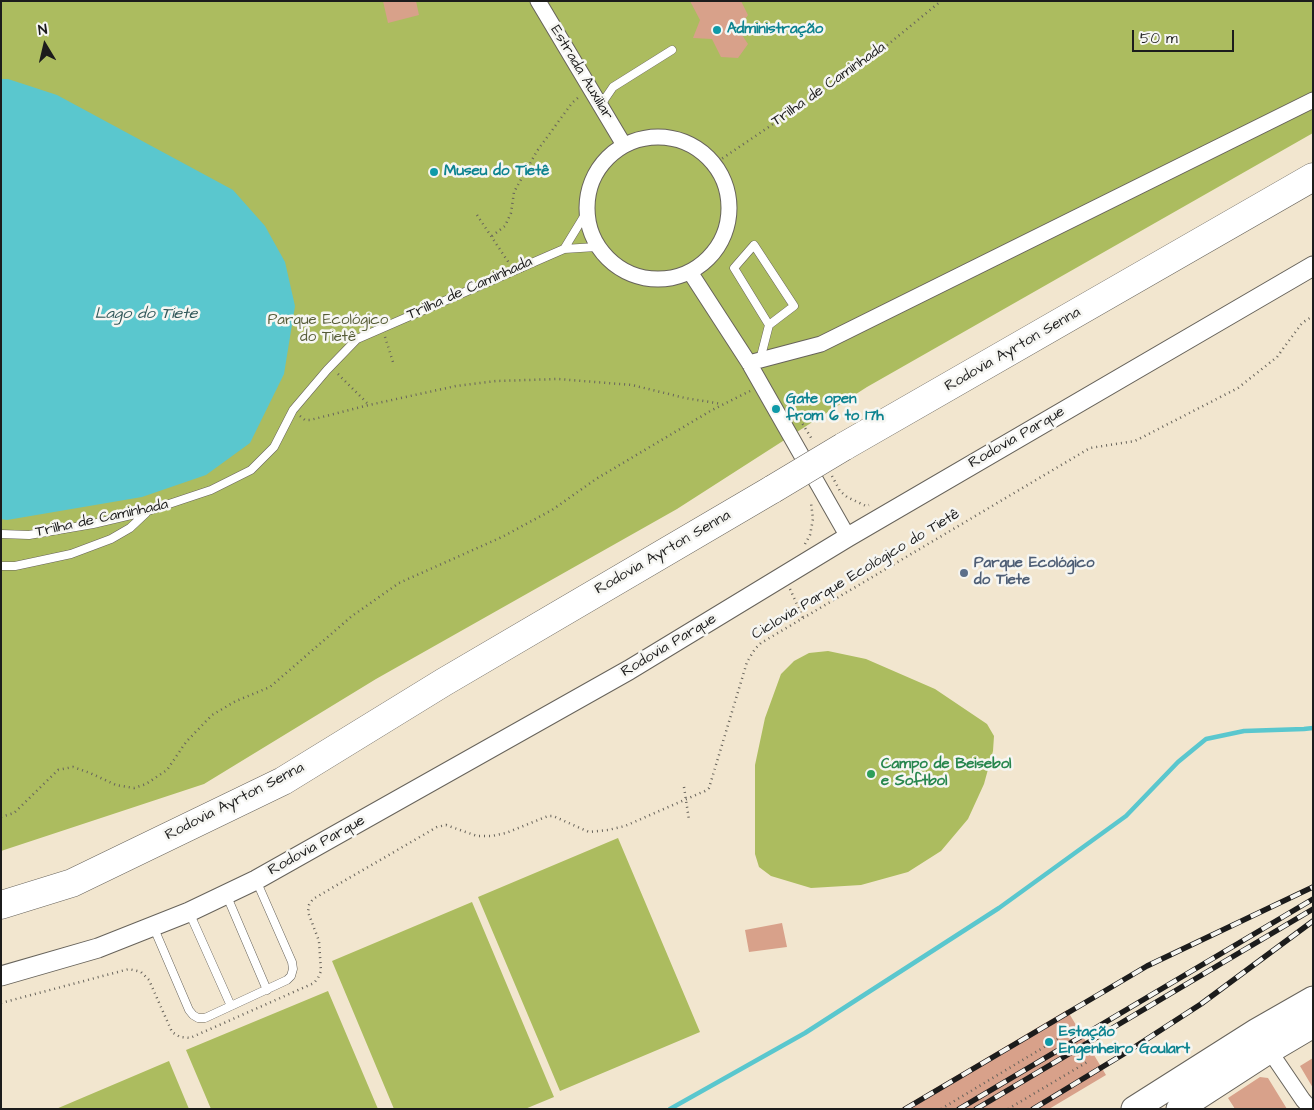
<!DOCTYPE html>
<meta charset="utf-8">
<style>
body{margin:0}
#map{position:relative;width:1314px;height:1110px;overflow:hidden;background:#f2e6cf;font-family:"Architects Daughter",sans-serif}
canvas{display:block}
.frame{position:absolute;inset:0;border:2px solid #1c1c1c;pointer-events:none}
.north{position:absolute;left:20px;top:20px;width:50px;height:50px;-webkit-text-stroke:4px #f6f6f2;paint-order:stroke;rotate:351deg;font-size:14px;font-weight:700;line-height:20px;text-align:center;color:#1c1c1c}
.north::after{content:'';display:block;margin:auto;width:18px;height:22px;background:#1c1c1c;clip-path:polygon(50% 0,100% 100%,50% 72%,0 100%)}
.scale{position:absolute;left:1132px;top:30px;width:102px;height:22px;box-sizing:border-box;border:2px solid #1c1c1c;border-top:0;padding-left:6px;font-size:15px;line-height:18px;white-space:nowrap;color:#1c1c1c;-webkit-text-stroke:4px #f6f6f2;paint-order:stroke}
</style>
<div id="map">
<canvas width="1314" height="1110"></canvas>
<div class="frame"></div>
<div class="north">N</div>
<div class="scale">50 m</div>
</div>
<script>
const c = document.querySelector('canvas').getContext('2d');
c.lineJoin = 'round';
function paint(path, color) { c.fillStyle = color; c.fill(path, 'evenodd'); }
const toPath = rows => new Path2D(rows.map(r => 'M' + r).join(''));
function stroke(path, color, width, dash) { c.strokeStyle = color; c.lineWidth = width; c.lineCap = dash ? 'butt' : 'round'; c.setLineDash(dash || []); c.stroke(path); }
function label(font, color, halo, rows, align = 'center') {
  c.font = font + ' "Architects Daughter",sans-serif'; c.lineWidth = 5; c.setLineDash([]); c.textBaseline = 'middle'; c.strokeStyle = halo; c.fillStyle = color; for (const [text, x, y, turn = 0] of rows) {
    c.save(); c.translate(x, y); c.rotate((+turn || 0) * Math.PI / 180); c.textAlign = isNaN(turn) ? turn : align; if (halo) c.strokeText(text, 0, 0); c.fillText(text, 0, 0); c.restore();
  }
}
paint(toPath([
 [1,1,1313,1,1313,133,867,387,677,509,376,679,204,784,1,851],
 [828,651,866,659,935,689,987,724,994,736,993,751,984,784,968,819,941,851,908,872,861,885,811,888,771,876,759,867,755,854,755,765,765,718,781,674,794,661,809,653],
 [618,838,700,1032,560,1091,478,897],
 [472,902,554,1097,525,1109,394,1109,332,961],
 [328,991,378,1109,211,1109,186,1050],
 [169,1061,189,1109,56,1109]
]), '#acbc5f');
paint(toPath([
 [1,79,8,79,57,95,233,190,265,226,285,262,295,306,284,374,250,443,206,475,142,497,7,520,1,519]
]), '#5ac7ce');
stroke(toPath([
 [670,1109,805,1033,999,908,1126,816,1178,762,1206,739,1244,731,1304,729,1313,728]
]), '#5ac7ce', 4.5);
paint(toPath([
 [383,1,416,1,419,15,388,23],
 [690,1,741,1,748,15,738,29,748,44,738,58,721,57,712,39,693,38,700,20],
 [782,923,787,947,749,952,745,930],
 [1067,1010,1106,1075,1049,1109,900,1109],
 [1313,1058,1313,1088,1300,1066],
 [1260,1077,1268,1078,1287,1109,1235,1109,1228,1098]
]), '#d8a18a');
const service = toPath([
 [600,106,613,87,672,50],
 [564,249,586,213],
 [760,360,769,325,794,306,754,245,734,268,769,325],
 [1,534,29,535,93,524,148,511,211,490,251,470,274,447,293,410,327,370,357,339,564,249,596,247],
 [1,566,15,566,71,554,111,539,130,528,146,513],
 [226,894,267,990],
 [189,912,231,1006],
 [153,926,189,1010,193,1015,198,1018,205,1018,287,980,291,976,293,969,292,962,256,880]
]);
const minor = toPath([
 [538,1,624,145],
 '587 208a71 71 0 1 1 142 0a71 71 0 1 1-142 0Z',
 [690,272,749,363,848,537],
 [749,363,821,344,1313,100],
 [1269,1050,1303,1100,1311,1109]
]);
const tertiary = toPath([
 [1,976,98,948,189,912,256,880,629,670,848,537,1313,266]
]);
const primary = toPath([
 [1134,1109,1257,1031,1313,999],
 [1179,1109,1264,1054,1313,1025]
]);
const motorway = toPath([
 [843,447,1313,177],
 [1,905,72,883,283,781,444,682,773,489]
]);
stroke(service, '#67635b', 9);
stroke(minor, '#67635b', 17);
stroke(tertiary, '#67635b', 21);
stroke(primary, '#67635b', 27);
stroke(motorway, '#67635b', 29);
stroke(toPath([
 [714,164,874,56,941,1],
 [477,215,509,263],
 [492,236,505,226,511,213,514,192,537,151,572,103,579,97],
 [385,337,393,362],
 [338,374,369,405],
 [794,414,796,413,813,441],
 [300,416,305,420,310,420,369,405,456,386,496,381,558,379,632,385,685,398,722,404],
 [832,476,840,491,847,497,866,506,869,505],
 [805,544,810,535,813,519,811,503],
 [790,589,803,618],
 [684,787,689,820],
 [1,817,14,813,58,770,73,767,90,773,116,785,134,788,146,784,167,770,186,742,212,715,236,701,270,687,352,616,399,583,502,537,552,510,596,479,712,410,750,391],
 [1,1003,129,969,141,972,149,980,172,1032,180,1037,190,1038,314,983,318,978,321,971,319,941,308,912,309,905,313,899,437,827,446,825,477,836,492,836,506,833,548,816,553,816,589,832,608,830,625,826,705,791,709,788,747,662,755,649,761,643,1090,448,1135,441,1238,388,1277,357,1302,323,1313,316],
 [941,1109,1071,1031],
 [1008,1109,1089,1061]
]), '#67635b', 2.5, [1, 4]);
stroke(service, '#fff', 8);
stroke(minor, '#fff', 15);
stroke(tertiary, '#fff', 19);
stroke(primary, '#fff', 25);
stroke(motorway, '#fff', 28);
const rail = toPath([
 [905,1109,1147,966,1313,887],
 [959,1109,1313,899],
 [976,1109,1313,909],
 [1033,1109,1127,1052,1201,1004,1313,921]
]);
stroke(rail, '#1c1c1c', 5.5);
stroke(rail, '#f6f6f2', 4, [11]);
const motorwayBridge = toPath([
 [773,489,843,447]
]);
stroke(motorwayBridge, '#67635b', 29, []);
stroke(motorwayBridge, '#fff', 28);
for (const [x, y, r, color] of [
 [717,30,5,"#0f9aa8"],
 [434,172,5,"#0f9aa8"],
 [776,409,5,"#0f9aa8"],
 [964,573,5,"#5c6f8a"],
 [871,774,5,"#2e9e5b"],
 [1049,1042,5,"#0f9aa8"]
]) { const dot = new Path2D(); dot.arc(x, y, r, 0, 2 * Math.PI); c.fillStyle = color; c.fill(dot); stroke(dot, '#f6f6f2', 2); }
label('bold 15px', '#0d838f', '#f6f6f2', [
 ["Administração",727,30],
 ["Museu do Tietê",444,172],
 ["Gate open",786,400],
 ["from 6 to 17h",786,417],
 ["Estação",1059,1033],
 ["Engenheiro Goulart",1059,1050]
], 'left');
label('15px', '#1c1c1c', '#f6f6f2', [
 ["Estrada Auxiliar",581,73,59],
 ["Trilha de Caminhada",829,85,-35],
 ["Trilha de Caminhada",470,289,-24],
 ["Rodovia Ayrton Senna",1013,350,-30],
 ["Rodovia Parque",1017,438,-30],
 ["Trilha de Caminhada",102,519,-12],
 ["Rodovia Ayrton Senna",663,553,-30],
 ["Ciclovia Parque Ecológico do Tietê",856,575,-31],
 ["Rodovia Parque",669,646,-31],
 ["Rodovia Ayrton Senna",235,802,-27],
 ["Rodovia Parque",317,846,-29]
]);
label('15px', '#565c37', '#f6f6f2', [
 ["Parque Ecológico",328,321],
 ["do Tietê",328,338]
]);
label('bold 15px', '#4e5e75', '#f6f6f2', [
 ["Parque Ecológico",974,564],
 ["do Tiete",974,581]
], 'left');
label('bold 15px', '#27864d', '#f6f6f2', [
 ["Campo de Beisebol",881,765],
 ["e Softbol",881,782]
], 'left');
label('italic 16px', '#32585a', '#f6f6f2', [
 ["Lago do Tiete",146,315]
]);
</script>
